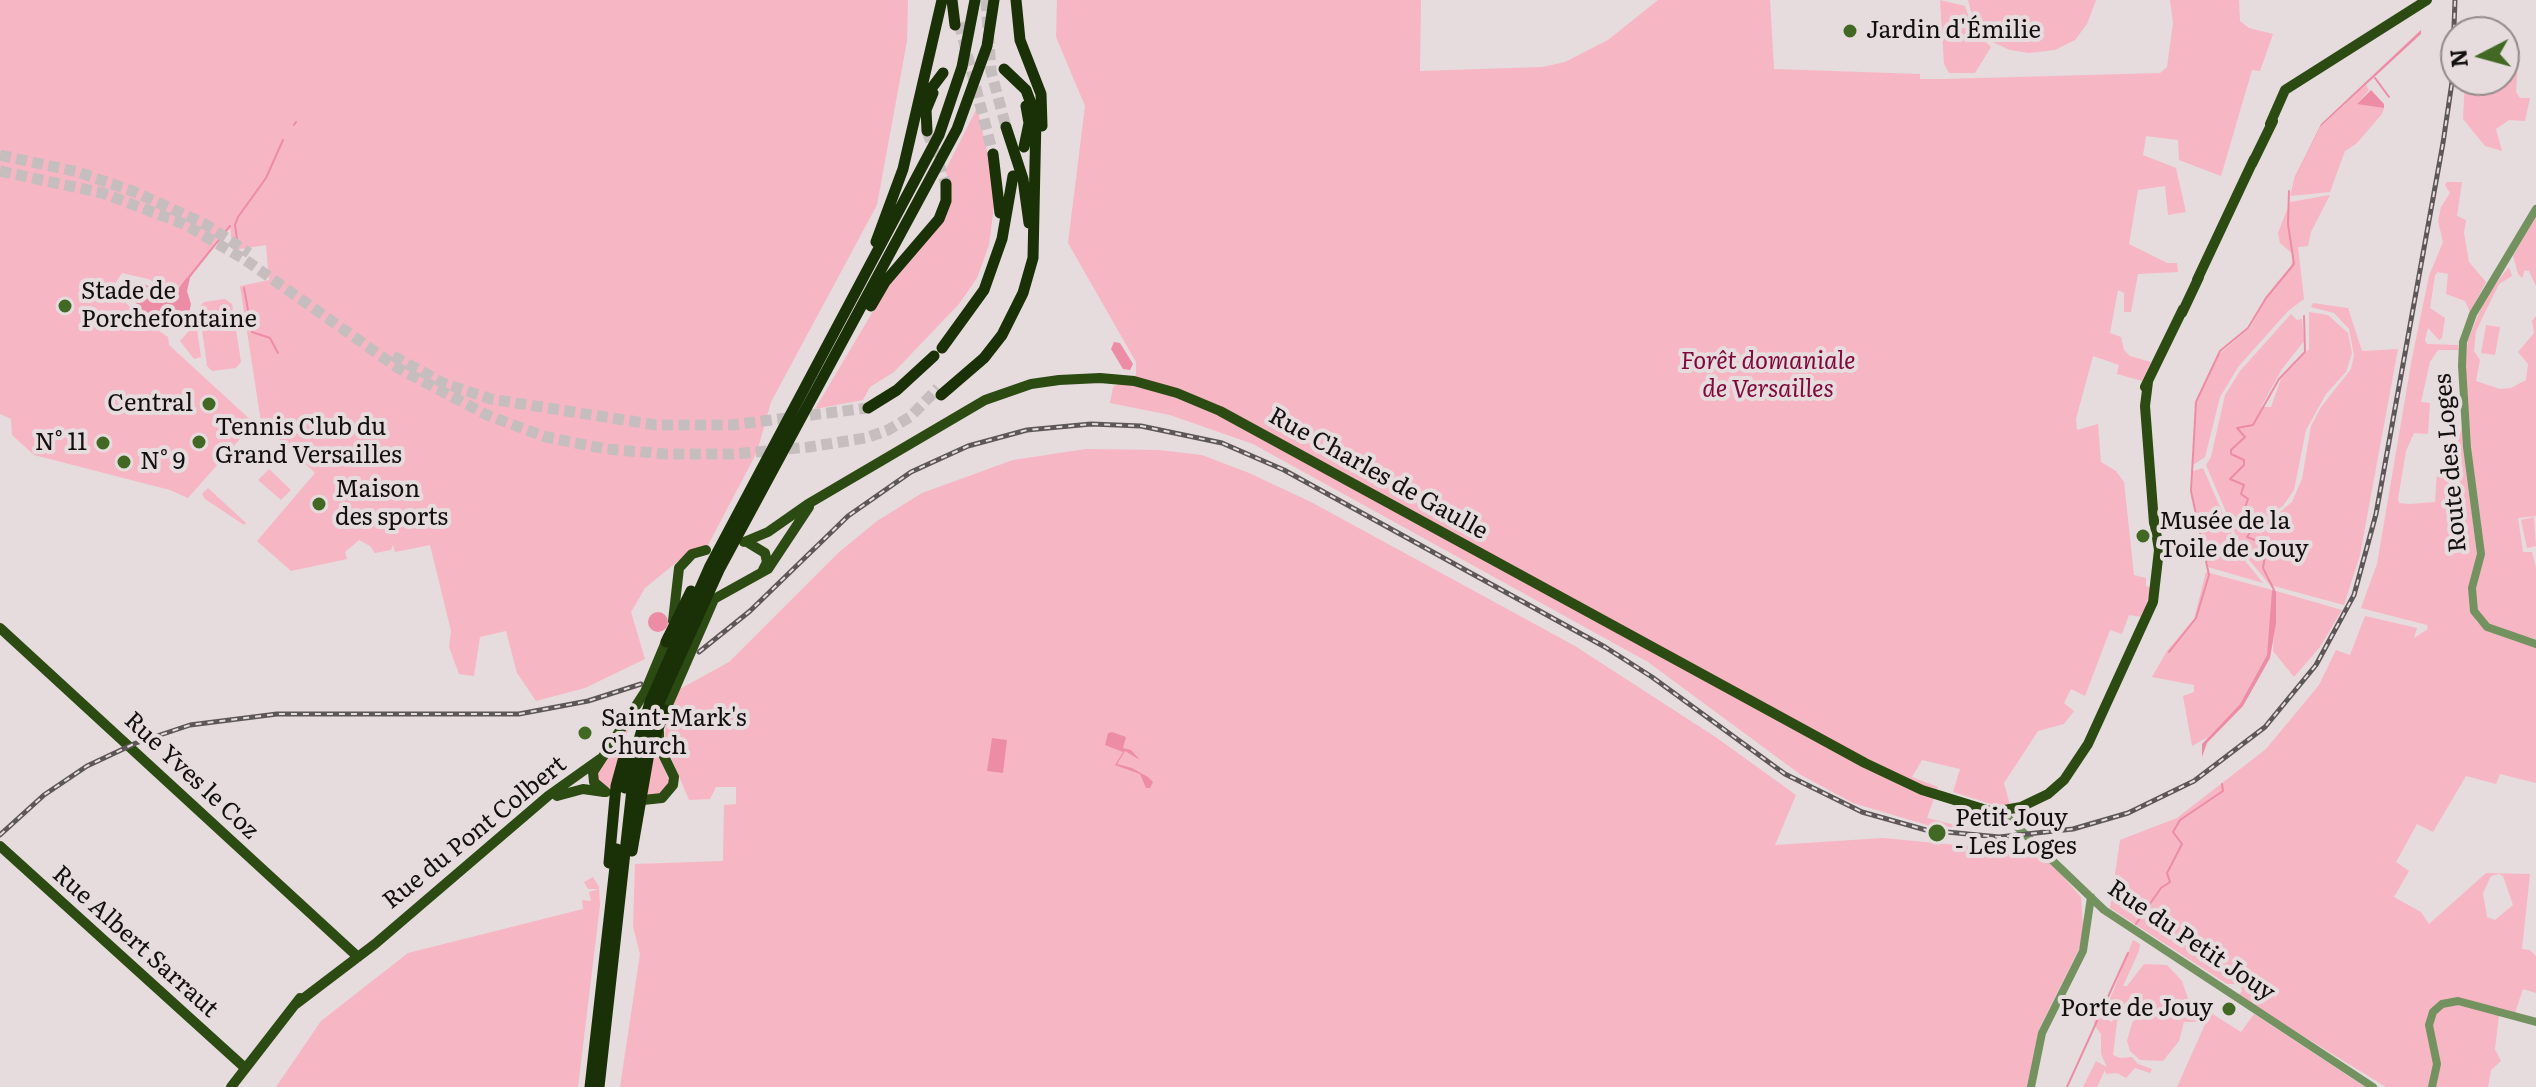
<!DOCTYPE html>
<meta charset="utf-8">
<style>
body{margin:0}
#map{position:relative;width:2536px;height:1087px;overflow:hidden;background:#e6dbdd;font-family:Literata,serif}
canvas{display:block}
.north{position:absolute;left:2440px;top:16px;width:80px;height:80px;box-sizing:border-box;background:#e6dbdd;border:2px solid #928a8b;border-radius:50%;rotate:264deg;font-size:22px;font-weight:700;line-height:32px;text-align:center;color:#131010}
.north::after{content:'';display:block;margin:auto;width:28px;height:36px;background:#426924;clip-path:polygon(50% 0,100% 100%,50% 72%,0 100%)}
</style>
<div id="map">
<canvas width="2536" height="1087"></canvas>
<div class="north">N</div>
</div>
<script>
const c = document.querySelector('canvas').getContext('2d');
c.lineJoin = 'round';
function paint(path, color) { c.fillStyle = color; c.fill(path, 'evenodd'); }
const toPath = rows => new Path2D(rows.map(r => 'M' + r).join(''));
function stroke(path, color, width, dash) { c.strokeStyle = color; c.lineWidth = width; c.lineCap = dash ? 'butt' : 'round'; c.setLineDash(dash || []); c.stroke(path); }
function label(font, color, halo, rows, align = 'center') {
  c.font = font + ' Literata,serif'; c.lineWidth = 8; c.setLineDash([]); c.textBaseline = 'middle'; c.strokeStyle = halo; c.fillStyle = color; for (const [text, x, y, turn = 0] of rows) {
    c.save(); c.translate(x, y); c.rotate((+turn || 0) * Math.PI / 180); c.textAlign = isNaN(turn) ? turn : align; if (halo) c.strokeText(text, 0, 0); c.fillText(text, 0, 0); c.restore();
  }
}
paint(toPath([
 [0,0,908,0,907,41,877,205,771,402,757,452,706,549,688,553,645,588,631,612,645,659,585,688,536,701,517,673,506,631,480,637,474,676,459,674,449,647,451,631,430,545,395,552,393,545,391,550,375,553,370,546,359,540,345,552,347,559,291,571,257,541,315,473,261,422,240,286,269,280,266,245,233,250,230,228,221,234,191,277,187,277,174,292,148,279,122,273,114,285,115,292,144,321,168,337,169,345,254,423,188,498,170,490,34,455,12,435,11,419,0,414],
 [1057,0,1421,0,1420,71,1542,67,1565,62,1608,40,1658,0,1770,0,1774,69,1920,74,1920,79,1945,79,2160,73,2167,67,2173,23,2170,0,2239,0,2240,21,2249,28,2273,34,2260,71,2252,70,2221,176,2179,160,2178,140,2146,136,2143,155,2176,168,2186,212,2168,215,2165,186,2138,190,2129,244,2167,263,2177,263,2178,272,2138,274,2131,312,2124,312,2124,293,2118,290,2110,333,2121,337,2124,350,2130,356,2151,362,2142,381,2117,374,2119,365,2093,356,2076,419,2077,430,2098,424,2101,462,2116,471,2124,482,2134,575,2146,578,2146,586,2151,588,2142,617,2129,615,2122,634,2110,630,2085,696,2071,689,2064,703,2074,711,2064,724,2038,731,2004,783,2010,805,1991,804,1953,792,1960,769,1922,760,1912,777,1938,787,1927,818,1971,829,1927,825,1853,803,1801,775,1648,662,1253,444,1170,415,1110,403,1113,387,1136,375,1136,362,1068,243,1085,106,1056,37],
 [1940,0,1965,6,1974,31,1991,47,1975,73,1949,73,1944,64],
 [1968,0,2096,0,2087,24,2075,40,2055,50,2029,53,2010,50,1986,39,1974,22],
 [2504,61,2518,62,2516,92,2520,98,2530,98,2525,121,2509,120,2496,129,2502,151,2485,146,2463,119,2465,80,2504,80],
 [2366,85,2369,90,2358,103,2384,108,2382,114,2356,144,2345,151,2330,192,2290,196,2295,176,2320,127],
 [977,108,992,173,994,206,989,245,977,278,959,304,894,372,870,387,863,400,815,409,888,286,935,232,949,179,945,171],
 [2447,182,2462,182,2457,216,2466,220,2464,233,2469,262,2486,282,2470,312,2465,301,2446,294,2448,274,2438,272,2435,275,2430,308,2445,318,2442,338,2439,340,2428,328,2425,340,2427,344,2458,345,2458,350,2438,350,2430,362,2421,402,2430,403,2428,434,2414,433,2406,451,2398,499,2399,503,2410,504,2435,502,2437,471,2444,468,2449,447,2458,440,2462,427,2477,557,2470,586,2470,608,2477,622,2489,632,2536,647,2536,783,2500,774,2496,784,2466,776,2433,832,2417,824,2396,862,2409,871,2394,897,2421,912,2429,924,2486,873,2530,874,2522,949,2530,950,2536,956,2536,993,2523,989,2515,1013,2499,1015,2495,1049,2501,1061,2491,1070,2488,1087,2386,1087,2238,996,2242,991,2240,984,2227,984,2110,908,2120,840,2177,818,2266,749,2319,685,2336,650,2350,655,2365,616,2417,628,2414,638,2428,629,2427,625,2361,608,2377,564,2412,358,2429,276,2443,242,2438,221,2441,207,2450,193,2445,185],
 [2499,874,2503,876,2513,905,2495,920,2487,917,2483,893,2491,876],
 [2330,195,2311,232,2308,246,2298,247,2304,299,2288,311,2238,367,2220,397,2205,457,2193,465,2196,404,2218,355,2250,328,2270,292,2291,266,2293,254,2280,243,2278,233,2290,202],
 [2536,216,2536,286,2529,271,2525,270,2522,278,2518,274,2513,256],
 [2509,267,2512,276,2499,284,2476,331,2474,351,2480,360,2476,381,2500,389,2511,388,2526,380,2528,364,2518,352,2534,333,2532,321,2536,316,2536,516,2518,518,2523,552,2532,552,2536,568,2536,639,2496,629,2483,620,2473,601,2481,567,2465,369,2468,340,2486,296],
 [225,299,232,304,241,362,236,368,212,371,207,366,199,307,204,302],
 [2313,303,2348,308,2362,351,2398,349,2360,555,2344,605,2270,585,2244,554,2206,465,2211,457,2225,395,2240,371,2291,314,2297,320,2302,319,2304,341,2282,369,2261,407,2271,407,2281,379,2309,349,2309,312,2328,315,2348,333,2352,353,2346,372,2326,394,2306,430,2294,490,2283,506,2267,516,2269,521,2292,502,2302,479,2311,426,2321,407,2351,369,2354,355,2349,329,2334,313,2311,307],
 [196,323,201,357,194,359,180,341],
 [2486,325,2500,327,2495,355,2481,353],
 [1086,449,1159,450,1202,455,1249,473,1311,502,1575,646,1717,738,1796,795,1775,845,1883,838,2042,853,2081,897,2084,939,2039,1029,2028,1087,620,1087,640,954,633,927,635,864,723,861,724,805,736,804,736,787,716,787,710,799,689,800,664,741,668,709,678,690,729,662,838,553,877,521,922,493,1013,460],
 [2203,468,2242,557,2263,583,2208,567,2192,492,2193,471],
 [269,469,291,490,281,500,258,480],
 [208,488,246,523,244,525,205,499,202,494],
 [2534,517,2536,546,2527,548,2521,520],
 [2206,572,2272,590,2271,629,2267,655,2240,704,2208,737,2192,746,2183,696,2194,692,2194,685,2152,677,2167,651,2194,619],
 [2276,591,2342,610,2320,647,2294,677,2273,651],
 [630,724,611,788,601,786,597,783,598,765,613,753],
 [654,743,670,784,661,794,643,796],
 [593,877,599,887,600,905,578,1087,276,1087,321,1021,408,953,583,909,582,900,591,901,589,892,598,889,588,889,584,882],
 [2133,940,2140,944,2139,951,2123,986,2127,986,2144,964,2167,965,2182,981,2196,1022,2184,1022,2179,1041,2163,1061,2140,1060,2130,1051,2127,1041,2132,1023,2142,1011,2142,994,2131,995,2117,1022,2113,1055,2120,1058,2132,1057,2138,1064,2152,1069,2150,1073,2135,1068,2126,1078,2117,1073,2106,1074,2105,1070,2097,1087,2083,1087,2096,1061,2107,1067,2101,1054,2101,1034,2094,1025,2095,1017,2102,1016,2112,1022,2115,1014,2110,999],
 [2197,1004,2241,1032,2254,1014,2365,1087,2177,1087,2207,1020]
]), '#f7b6c4');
paint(toPath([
 [2421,30,2421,34,2320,127,2288,193,2321,124],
 [2371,90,2384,104,2384,108,2357,104],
 [187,277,190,278,187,291,191,304,188,318,182,321,152,321,135,302,136,290,143,284,173,295],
 [1114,342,1120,343,1133,364,1130,370,1123,369,1111,349],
 [2272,590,2276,591,2276,623,2270,658,2243,706,2207,743,2202,757,2202,744,2240,704,2267,655],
 '648 622a10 10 0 1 1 20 0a10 10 0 1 1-20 0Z',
 [1112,732,1126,737,1123,748,1131,750,1140,760,1125,751,1117,764,1132,768,1148,777,1153,782,1150,788,1146,788,1140,774,1115,765,1123,752,1105,745,1108,733],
 [992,738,1007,740,1003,773,987,771]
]), '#ed8da5');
stroke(toPath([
 [2375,78,2389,97],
 [294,125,296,122],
 [238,246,235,225,238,217,266,178,283,140],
 [189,277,230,226],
 [244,288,252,332,270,338,278,353],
 [2274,590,2263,568,2265,556,2255,552,2263,543,2247,537,2251,531,2258,531,2259,524,2241,519,2248,499,2241,494,2244,485,2230,479,2244,465,2244,460,2231,454,2231,450,2245,437,2237,428,2253,425,2279,379,2305,352,2304,316],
 [2169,652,2196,618,2209,575,2191,491,2196,402,2220,351,2248,328,2266,298,2294,264,2288,224,2289,191],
 [2136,924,2161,888,2170,882,2167,873,2182,844,2173,832,2180,820,2223,791,2222,784],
 [2067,1087,2128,953]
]), '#ed8da5', 2);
stroke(toPath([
 [986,0,991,71,1006,127],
 [959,23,993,154],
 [927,131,946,184],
 [0,155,78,172,135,192,205,224,249,253],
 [0,171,102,193,184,224,244,259,398,368,487,415,546,437,606,449,666,454,733,454,809,447,866,438,888,430,910,417,938,388],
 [393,356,443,383,491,399,656,425,731,425,868,408]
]), '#c6bdbe', 11, [11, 5.5]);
stroke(toPath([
 [2536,209,2473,314,2463,342,2462,366,2467,447,2481,554,2472,588,2474,611,2487,627,2536,644],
 [2005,810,2005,815,2104,910,2373,1087],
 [2031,1087,2042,1033,2083,951,2091,897],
 [2432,1087,2437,1064,2429,1025,2433,1012,2442,1004,2458,1001,2536,1022]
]), '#739260', 8);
stroke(toPath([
 [2270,124,2285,90,2427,0],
 [2252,164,2273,121],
 [2197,280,2254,159],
 [2182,313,2199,277],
 [2148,382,2145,406,2154,523],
 [2145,387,2183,309],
 [744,542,768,532,808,504,985,400,1031,384,1059,380,1100,378,1134,381,1177,393,1220,411,1865,763,1922,790,1993,812,2021,807,2048,794,2064,780,2088,744,2153,602,2159,550,2154,520],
 [747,542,765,553,767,562,763,570],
 [673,621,679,568,692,554,706,550],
 [0,628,358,957],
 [663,716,714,599,768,569,809,507],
 [606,792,594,782,593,772,645,692,668,637],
 [557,796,583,789,604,792],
 [643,800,662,798,673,785,674,777,659,746,659,732],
 [0,846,244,1067],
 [296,1004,375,944,548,796,600,759],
 [231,1087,300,998]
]), '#2c4b13', 10);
stroke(toPath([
 [952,0,955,25],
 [1016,0,1020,40,1041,94,1042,126],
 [922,101,943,73],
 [1006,127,1023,179,1029,223],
 [927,131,926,110,933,93],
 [1024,147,1029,123,1026,106],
 [993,154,1000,213],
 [876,242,903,169,942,0],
 [871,306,885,282,939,219,946,201,946,184],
 [942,348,984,290,1002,239,1013,176],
 [941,395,984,358,1002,335,1023,293,1033,258,1036,117,1026,90,1004,69],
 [868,408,897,390,934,356],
 [666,642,691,591],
 [625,788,650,702,710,566,939,135,962,67,975,0],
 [632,851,649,753,665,710],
 [609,863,616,786,627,746],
 [590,1087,617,849],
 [599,1087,632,789,658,705,719,570,957,129,987,46,994,0]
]), '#1a3107', 11);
const rail = toPath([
 [699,652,750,611,848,516,911,472,968,446,1027,430,1091,424,1141,426,1222,443,1284,470,1605,647,1652,677,1785,774,1862,812,1926,830,1999,837,2073,829,2128,813,2194,781,2265,727,2316,665,2354,595,2376,514,2443,143,2452,82,2455,0],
 [0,835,44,795,87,766,136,743,190,725,277,714,519,714,588,701,641,684]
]);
stroke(rail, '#5d5758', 5);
stroke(rail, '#e6dbdd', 2, [6]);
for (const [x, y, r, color] of [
 [1850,31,8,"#426924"],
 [65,306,8,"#426924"],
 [209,404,8,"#426924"],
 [199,442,8,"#426924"],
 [103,443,8,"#426924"],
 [124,462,8,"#426924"],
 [319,504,8,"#426924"],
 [2143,536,8,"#426924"],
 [585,733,8,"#426924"],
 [1937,833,10,"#426924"],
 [2229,1009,8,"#426924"]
]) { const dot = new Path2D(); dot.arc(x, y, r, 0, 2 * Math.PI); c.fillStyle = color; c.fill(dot); stroke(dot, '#e6dbdd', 3); }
label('24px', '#131010', '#e6dbdd', [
 ["Jardin d'Émilie",1866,31],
 ["Stade de",81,292],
 ["Porchefontaine",81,320],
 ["Central",193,404,"right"],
 ["Tennis Club du",215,428],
 ["Grand Versailles",215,456],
 ["N° 11",87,443,"right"],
 ["N° 9",140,462],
 ["Maison",335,490],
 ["des sports",335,518],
 ["Musée de la",2159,522],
 ["Toile de Jouy",2159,550],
 ["Saint-Mark's",601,719],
 ["Church",601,747],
 ["Petit Jouy",1955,819],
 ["- Les Loges",1955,847],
 ["Porte de Jouy",2213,1009,"right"]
], 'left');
label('italic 24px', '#7e093a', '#e6dbdd', [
 ["Forêt domaniale",1768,362],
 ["de Versailles",1768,390]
]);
label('24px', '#131010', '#e6dbdd', [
 ["Route des Loges",2451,463,-95],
 ["Rue Charles de Gaulle",1378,474,29],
 ["Rue Yves le Coz",191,776,43],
 ["Rue du Pont Colbert",475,833,-39],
 ["Rue du Petit Jouy",2191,941,34],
 ["Rue Albert Sarraut",135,942,42]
]);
</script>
